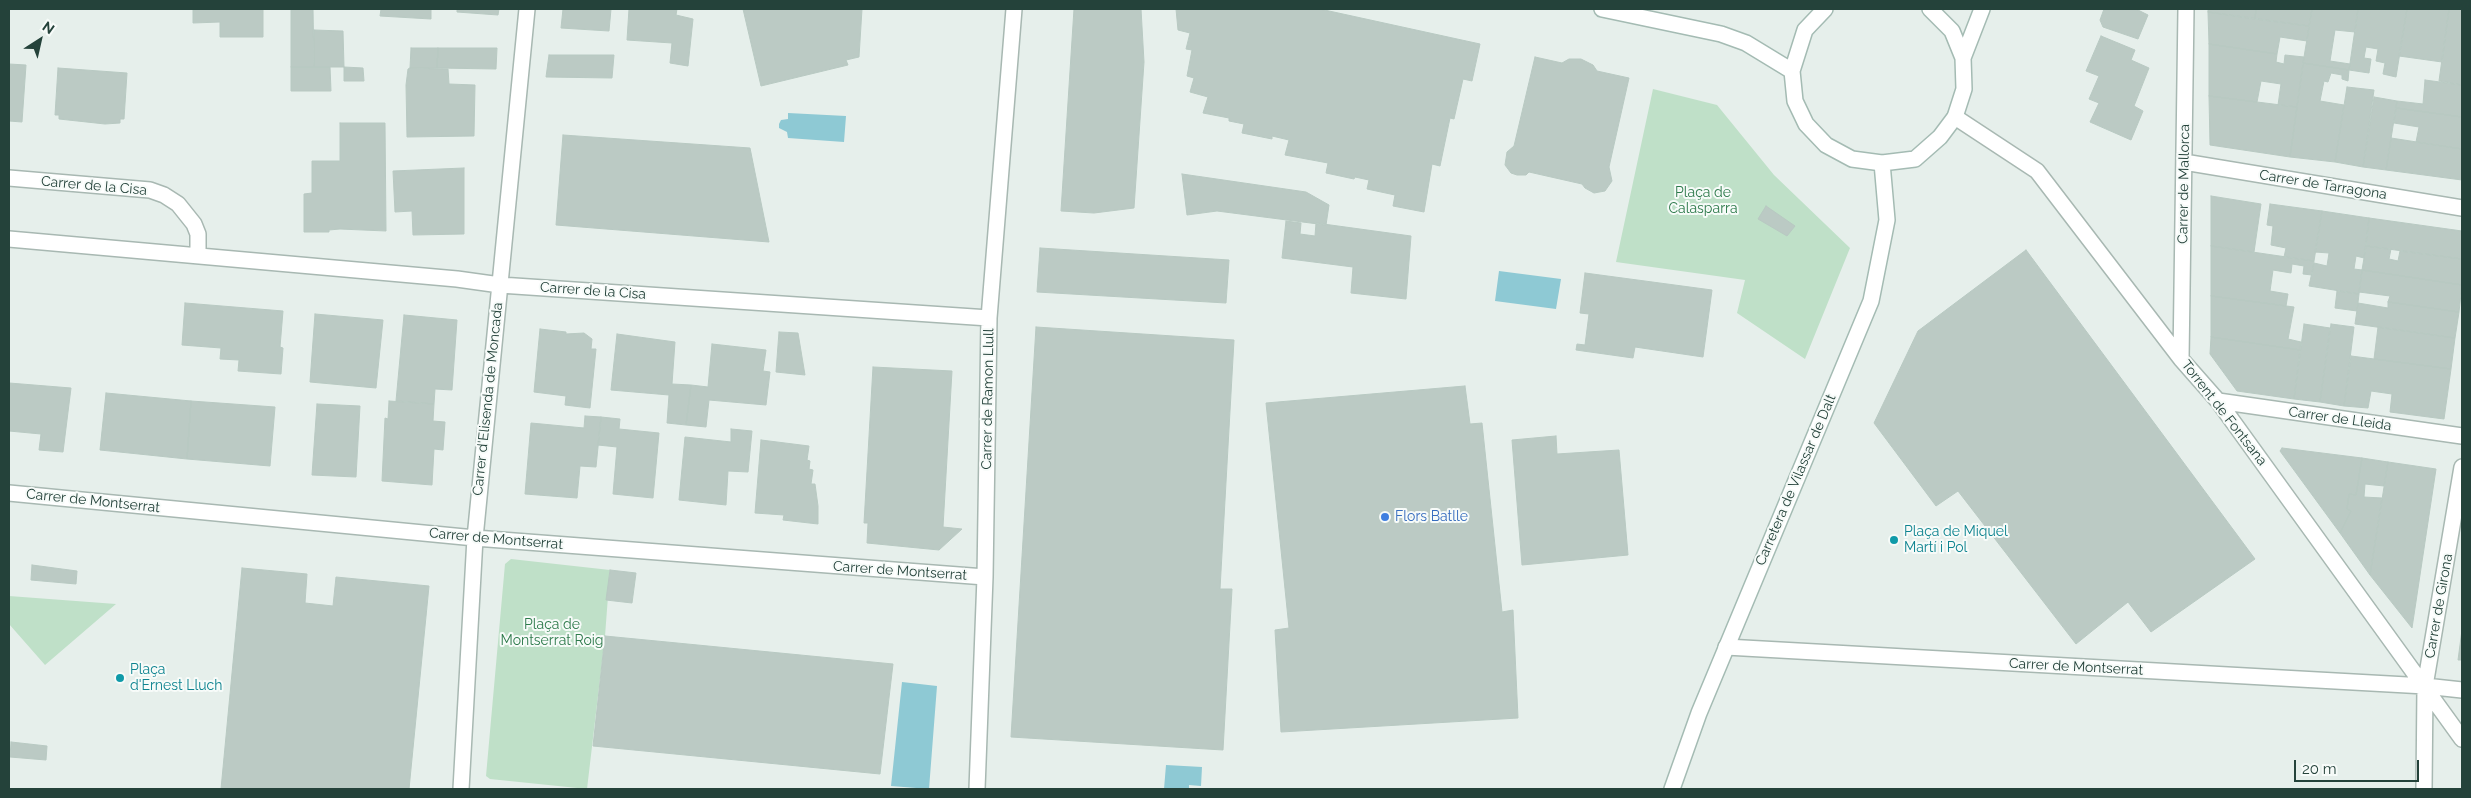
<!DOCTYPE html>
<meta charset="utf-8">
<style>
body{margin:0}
#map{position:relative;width:2471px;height:798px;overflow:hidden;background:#e6efeb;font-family:Raleway,sans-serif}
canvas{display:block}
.frame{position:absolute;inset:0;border:10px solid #24423a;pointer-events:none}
.north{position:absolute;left:15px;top:15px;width:50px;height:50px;-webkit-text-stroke:4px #f7fbf9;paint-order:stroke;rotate:35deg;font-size:14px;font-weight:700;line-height:20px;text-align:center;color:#24423a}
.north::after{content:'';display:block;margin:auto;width:18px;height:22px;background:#24423a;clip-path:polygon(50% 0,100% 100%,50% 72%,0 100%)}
.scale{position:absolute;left:2294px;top:760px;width:125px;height:22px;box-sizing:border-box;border:2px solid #24423a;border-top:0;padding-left:6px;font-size:15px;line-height:18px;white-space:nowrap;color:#24423a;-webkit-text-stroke:4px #f7fbf9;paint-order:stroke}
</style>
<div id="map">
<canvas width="2471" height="798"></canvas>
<div class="frame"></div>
<div class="north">N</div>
<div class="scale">20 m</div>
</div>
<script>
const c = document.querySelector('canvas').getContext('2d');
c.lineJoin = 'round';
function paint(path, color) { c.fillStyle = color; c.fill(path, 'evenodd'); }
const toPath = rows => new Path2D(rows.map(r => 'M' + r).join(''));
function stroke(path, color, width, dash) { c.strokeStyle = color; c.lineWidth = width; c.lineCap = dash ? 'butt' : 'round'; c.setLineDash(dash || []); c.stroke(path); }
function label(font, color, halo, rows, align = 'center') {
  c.font = font + ' Raleway,sans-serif'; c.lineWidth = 4; c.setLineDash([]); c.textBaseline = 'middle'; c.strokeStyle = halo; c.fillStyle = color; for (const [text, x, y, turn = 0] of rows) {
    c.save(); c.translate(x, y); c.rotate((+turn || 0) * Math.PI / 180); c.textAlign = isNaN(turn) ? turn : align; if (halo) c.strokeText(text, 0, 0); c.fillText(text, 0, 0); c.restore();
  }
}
paint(toPath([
 [1653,89,1717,105,1774,175,1850,248,1805,359,1737,313,1745,280,1616,262],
 [511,559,610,570,605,636,587,789,490,779,486,776,505,564],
 [9,596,116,604,45,665,9,624]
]), '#bfe0c8');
paint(toPath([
 [788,113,846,116,844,142,788,138,787,132,779,128,779,124,781,120,788,119],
 [1499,271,1561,279,1556,309,1495,301],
 [902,682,937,686,929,789,891,786],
 [1166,765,1202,767,1201,786,1189,785,1189,789,1164,789]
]), '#8ec9d4');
const building = toPath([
 [193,9,263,9,263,37,220,37,220,22,193,23,193,9],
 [291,9,313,9,314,67,291,67,291,9],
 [381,9,431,9,431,19,380,16,381,9],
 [457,9,499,9,498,15,457,12,457,9],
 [563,9,611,9,609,31,561,28,563,9],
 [629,9,677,9,676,15,693,19,688,66,670,63,672,43,627,40,629,9],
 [743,9,862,9,859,57,846,60,848,65,761,86,743,9],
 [1074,9,1141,9,1144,62,1134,208,1094,213,1061,211,1074,9],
 [1176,9,1320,9,1480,44,1472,81,1463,79,1454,119,1450,118,1440,166,1432,164,1424,212,1393,206,1395,195,1367,189,1369,180,1355,177,1354,179,1326,173,1328,163,1285,155,1289,140,1272,136,1272,139,1242,133,1244,124,1229,121,1229,118,1203,113,1208,97,1190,92,1194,78,1187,76,1192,50,1186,49,1190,33,1178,30,1176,9],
 [2104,9,2136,9,2148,15,2138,39,2103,27,2100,20,2104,9],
 [2208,9,2256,9,2255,19,2208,12,2208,9],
 [2256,9,2312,9,2309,26,2255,19,2256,9],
 [2312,9,2358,9,2355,32,2335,30,2330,61,2350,64,2349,70,2303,63,2312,9],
 [2358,9,2407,9,2396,77,2383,74,2385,63,2376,61,2378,49,2366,47,2364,58,2371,59,2369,73,2349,70,2358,9],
 [2407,9,2449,9,2442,62,2399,56,2407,9],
 [2449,9,2462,9,2462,85,2439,81,2449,9],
 [2208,12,2309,26,2307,41,2280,37,2277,54,2209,44,2208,12],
 [314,30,343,31,344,67,314,67,314,30],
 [2101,36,2135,50,2131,60,2149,68,2134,106,2143,111,2131,140,2090,122,2099,103,2089,99,2099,76,2086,71,2101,36],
 [2209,44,2277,54,2276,62,2284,64,2285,55,2304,57,2297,107,2278,105,2281,84,2261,81,2257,102,2209,96,2209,44],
 [411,48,438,48,437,68,410,68,411,48],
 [438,48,497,48,496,69,437,68,438,48],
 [549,55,614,55,612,78,546,77,549,55],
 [1535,57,1562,63,1569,59,1581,59,1593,65,1597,71,1629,78,1609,167,1612,181,1605,191,1594,193,1585,188,1582,184,1529,172,1526,175,1517,175,1511,173,1505,165,1507,152,1514,146,1535,57],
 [2303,63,2349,70,2348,81,2342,79,2342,75,2331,73,2328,82,2324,81,2320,101,2344,105,2335,162,2290,157,2303,63],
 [9,64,26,65,22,122,9,121,9,64],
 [291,67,330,67,331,91,291,91,291,67],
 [344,67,363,68,364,81,344,81,344,67],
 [58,68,127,73,124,119,120,119,120,123,105,124,59,119,59,115,55,115,58,68],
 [410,68,448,69,449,84,475,85,474,136,407,137,406,85,408,69,410,68],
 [2425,80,2462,85,2462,117,2396,108,2397,101,2423,104,2425,80],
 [2347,87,2374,90,2363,167,2335,162,2347,87],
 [2209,96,2297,107,2290,157,2210,145,2209,96],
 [2374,97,2397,101,2386,170,2363,167,2374,97],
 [2396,108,2462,117,2462,149,2416,142,2419,127,2394,123,2396,108],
 [340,123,385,123,386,231,340,229,329,230,329,232,304,232,304,194,312,193,312,161,340,161,340,123],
 [563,135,750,148,769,242,556,225,563,135],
 [2391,138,2462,149,2462,180,2386,170,2391,138],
 [464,168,464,234,413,235,412,211,395,212,393,171,464,168],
 [1182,174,1306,192,1329,205,1326,225,1217,211,1187,215,1182,174],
 [2211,196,2261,204,2254,252,2211,246,2211,196],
 [2270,204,2322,211,2314,261,2284,257,2286,248,2271,245,2273,226,2267,225,2270,204],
 [1766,206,1795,226,1787,236,1758,219,1766,206],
 [2322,211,2369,218,2364,258,2356,256,2354,269,2362,270,2359,294,2309,286,2314,263,2327,266,2329,253,2315,252,2322,211],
 [2369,218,2462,231,2462,259,2366,246,2369,218],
 [1286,221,1301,223,1300,234,1315,236,1316,223,1411,236,1406,299,1351,293,1353,267,1282,258,1286,221],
 [2211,246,2314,261,2312,275,2303,274,2304,266,2292,264,2291,273,2273,270,2270,291,2288,294,2286,306,2211,296,2211,246],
 [2366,246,2391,249,2389,259,2398,261,2400,251,2462,259,2462,285,2362,270,2366,246],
 [1040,248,1229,260,1226,303,1037,292,1040,248],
 [2026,250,2255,559,2151,632,2128,602,2076,644,1958,491,1936,506,1874,423,1918,331,2026,250],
 [2362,270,2462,285,2459,312,2388,302,2390,296,2359,292,2362,270],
 [1585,273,1712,290,1703,357,1635,347,1633,358,1576,350,1577,344,1585,345,1589,314,1580,313,1585,273],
 [2337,291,2359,294,2357,311,2335,308,2337,291],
 [2211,296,2294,307,2288,339,2301,342,2300,350,2211,337,2211,296],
 [2388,302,2459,312,2455,338,2355,324,2358,303,2388,308,2388,302],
 [185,303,283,311,280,347,283,348,281,374,238,371,239,360,220,359,221,348,182,345,185,303],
 [315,314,383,320,376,388,310,382,315,314],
 [404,315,457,320,452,390,435,389,434,404,396,401,404,315],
 [2304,324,2330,328,2320,402,2294,399,2304,324],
 [2331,324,2354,327,2344,406,2320,402,2331,324],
 [1036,327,1234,340,1220,589,1232,589,1223,750,1011,737,1036,327],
 [2378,327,2455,338,2451,369,2374,359,2378,327],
 [540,329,566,332,566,334,584,333,592,339,591,349,596,349,590,408,565,405,566,396,534,392,540,329],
 [779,332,798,333,805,375,776,372,779,332],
 [617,334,675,342,672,384,691,385,686,425,667,423,669,395,611,390,617,334],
 [2211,337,2300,350,2294,399,2237,391,2210,354,2211,337],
 [712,344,766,350,763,371,770,372,766,405,709,400,706,427,686,425,691,385,708,387,712,344],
 [2351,356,2451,369,2444,419,2390,412,2392,394,2371,391,2368,408,2344,406,2351,356],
 [873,367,952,371,943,527,962,529,939,550,867,543,868,523,864,523,873,367],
 [9,383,71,388,63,452,39,450,41,434,9,431,9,383],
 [1465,386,1470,424,1482,423,1502,612,1513,610,1518,718,1281,732,1275,630,1289,628,1266,403,1465,386],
 [106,393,191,401,187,459,100,450,106,393],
 [191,401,275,407,270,466,187,459,191,401],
 [389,401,434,404,433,421,445,422,443,450,434,449,432,485,382,481,385,418,388,419,389,401],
 [317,404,360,406,356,477,312,475,317,404],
 [585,416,601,417,596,467,580,466,577,498,525,494,531,423,584,428,585,416],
 [601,417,620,419,619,429,659,433,653,498,613,494,617,447,598,445,601,417],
 [731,429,752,431,748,472,728,471,726,505,679,500,685,437,731,442,731,429],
 [1556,436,1557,454,1619,450,1628,555,1522,565,1512,440,1556,436],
 [761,440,809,446,807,460,810,461,809,469,813,470,811,484,815,484,818,506,818,524,783,520,784,515,755,513,761,440],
 [2282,448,2362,458,2356,495,2349,494,2347,509,2351,511,2340,533,2280,451,2282,448],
 [2362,458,2388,462,2384,486,2365,484,2364,497,2382,498,2370,575,2340,533,2351,511,2347,509,2349,494,2356,495,2362,458],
 [2388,462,2436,469,2412,628,2370,575,2388,462],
 [32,565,77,571,76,584,31,580,32,565],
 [242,568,307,574,305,603,333,606,336,577,429,586,409,789,221,789,242,568],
 [610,570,636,573,632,603,606,600,610,570],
 [2462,630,2462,660,2458,660,2462,630],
 [605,636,893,664,880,774,593,746,605,636],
 [11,742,47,746,46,760,10,757,11,742]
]);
paint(building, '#bbcac4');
stroke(building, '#b8c9c2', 1);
const street = toPath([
 [1955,117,2037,171,2181,359,2218,401,2462,739],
 [2184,162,2462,208],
 [9,178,150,190,164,195,178,204,194,224,198,234,198,256],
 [9,239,457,279,500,285,989,318],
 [2181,359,2186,9],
 [2218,401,2462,436],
 [9,493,475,538,985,577],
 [1726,647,2425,686,2462,690],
 [461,789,475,538,527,9],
 [977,789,985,577,989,318,1014,9],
 [2424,789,2425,686,2462,467]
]);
const secondary = toPath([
 [1602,9,1721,34,1746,43,1792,71],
 [1825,9,1805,30,1792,71,1795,101,1806,124,1826,145,1852,159,1882,163,1915,159,1940,137,1955,117,1964,89,1963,58,1952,31,1930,9],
 [1963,58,1982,9],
 [1672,789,1699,713,1871,301,1887,220,1882,163]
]);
stroke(street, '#a8b8b2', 18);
stroke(secondary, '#a4bbb3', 18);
stroke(street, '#fff', 15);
stroke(secondary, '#fff', 15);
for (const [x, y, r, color] of [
 [1385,517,5,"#3f7fe0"],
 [1894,540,5,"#0f9aa8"],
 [120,678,5,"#0f9aa8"]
]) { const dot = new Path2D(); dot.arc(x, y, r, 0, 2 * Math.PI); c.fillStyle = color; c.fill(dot); stroke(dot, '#f7fbf9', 2); }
label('14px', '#24423a', '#f7fbf9', [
 ["Carrer de Mallorca",2184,184,-89],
 ["Carrer de Tarragona",2323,185,9],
 ["Carrer de la Cisa",94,186,5],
 ["Carrer de la Cisa",593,291,4],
 ["Carrer d'Elisenda de Moncada",488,399,-84],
 ["Carrer de Ramon Llull",988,399,-89],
 ["Torrent de Fontsana",2224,413,52],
 ["Carrer de Lleida",2340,419,8],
 ["Carretera de Vilassar de Dalt",1796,480,-67],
 ["Carrer de Montserrat",93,501,6],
 ["Carrer de Montserrat",496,539,5],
 ["Carrer de Montserrat",900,571,4],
 ["Carrer de Girona",2439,606,-80],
 ["Carrer de Montserrat",2076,667,3]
]);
label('14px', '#2d7a4b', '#f7fbf9', [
 ["Plaça de",1703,193],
 ["Calasparra",1703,209],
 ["Plaça de",552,625],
 ["Montserrat Roig",552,641]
]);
label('14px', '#366cbe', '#f7fbf9', [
 ["Flors Batlle",1395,517]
], 'left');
label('14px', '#0d838f', '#f7fbf9', [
 ["Plaça de Miquel",1904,532],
 ["Martí i Pol",1904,548],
 ["Plaça",130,670],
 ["d'Ernest Lluch",130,686]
], 'left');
</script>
